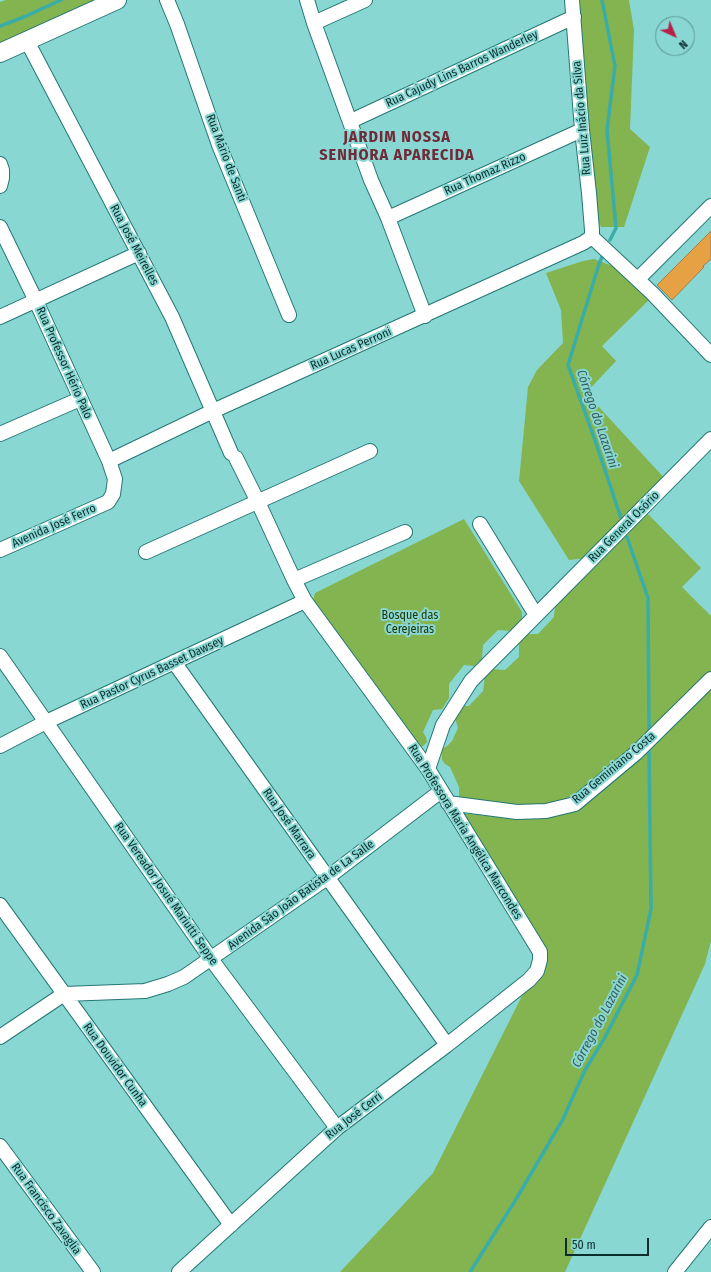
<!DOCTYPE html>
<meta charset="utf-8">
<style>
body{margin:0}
#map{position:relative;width:711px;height:1272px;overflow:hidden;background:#89d7d3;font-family:"Fira Sans Condensed",sans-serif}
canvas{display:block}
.north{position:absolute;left:655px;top:16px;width:40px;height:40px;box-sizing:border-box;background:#89d7d3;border:1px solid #579390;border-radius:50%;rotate:136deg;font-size:11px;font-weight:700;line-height:16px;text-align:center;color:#0b2d2c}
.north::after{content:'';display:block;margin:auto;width:14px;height:18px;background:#b4224b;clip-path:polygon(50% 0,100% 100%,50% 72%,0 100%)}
.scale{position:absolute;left:565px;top:1238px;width:84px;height:18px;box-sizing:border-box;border:2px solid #0b2d2c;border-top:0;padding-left:5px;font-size:12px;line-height:14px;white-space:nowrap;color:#0b2d2c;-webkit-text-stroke:3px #89d7d3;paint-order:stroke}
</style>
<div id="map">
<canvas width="711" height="1272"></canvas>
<div class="north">N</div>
<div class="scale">50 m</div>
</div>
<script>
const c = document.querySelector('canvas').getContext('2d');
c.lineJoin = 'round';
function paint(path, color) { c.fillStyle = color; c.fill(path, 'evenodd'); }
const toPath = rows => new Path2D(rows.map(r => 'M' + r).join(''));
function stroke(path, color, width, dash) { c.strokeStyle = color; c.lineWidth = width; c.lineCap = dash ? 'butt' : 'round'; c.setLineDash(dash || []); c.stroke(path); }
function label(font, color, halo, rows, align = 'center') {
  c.font = font + ' "Fira Sans Condensed",sans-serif'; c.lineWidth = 4; c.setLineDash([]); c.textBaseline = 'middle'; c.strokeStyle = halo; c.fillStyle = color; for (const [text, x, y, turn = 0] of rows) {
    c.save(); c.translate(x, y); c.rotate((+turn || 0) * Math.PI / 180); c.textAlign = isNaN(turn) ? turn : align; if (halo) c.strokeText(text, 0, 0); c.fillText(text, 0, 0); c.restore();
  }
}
paint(toPath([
 [6,0,106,0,0,46,0,2],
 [575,0,629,0,634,30,630,129,650,147,624,227,601,227,596,216],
 [594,259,618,268,633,282,649,300,602,346,616,361,586,393,667,481,587,558,569,560,519,481,528,387,537,370,563,343,561,310,546,273,583,261],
 [643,509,701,568,682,587,711,616,711,941,705,964,565,1272,340,1272,433,1173,540,960,450,812,517,819,574,808,464,812,459,802,459,787,450,767,445,764,442,760,442,749,447,746,452,741,458,728,454,715,461,706,469,706,483,691,485,676,491,669,505,670,519,657,519,642,524,634,538,634,554,617,555,607,594,567],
 [464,519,522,612,522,619,510,631,498,630,483,645,482,659,474,666,464,665,449,684,449,698,442,709,433,710,423,732,426,737,427,742,423,746,415,747,315,607,313,600,315,593]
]), '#83b44f');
stroke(toPath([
 [602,0,615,66,607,130,616,228,610,240],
 [0,26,24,17,61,0],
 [602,257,599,264,568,365,597,446,621,518],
 [627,537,648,598,649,733],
 [470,1272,515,1201,563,1119,585,1070,604,1039,637,975,651,909,649,751]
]), '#3aada8', 3.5);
const building = toPath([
 [711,231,711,259,703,266,704,267,672,300,657,285,711,231]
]);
paint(building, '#e6a144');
stroke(building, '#a47e51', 1);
const minor = toPath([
 [167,0,177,24,219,145,289,315],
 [307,0,314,23,371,180,388,218,425,316],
 [572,0,582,130,589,193,592,230,592,237],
 [314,23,365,0],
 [27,41,172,317,231,453],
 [351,121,574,17],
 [0,164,2,170,2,178,0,186],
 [388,218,582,130],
 [0,227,36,301,109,461,115,479,113,494,108,502,0,550],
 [592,237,652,293,711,355],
 [638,279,711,206],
 [0,317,139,253],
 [0,434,80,399],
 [109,461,213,411,583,243,592,237],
 [480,524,536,615],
 [146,552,370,451],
 [294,580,405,532],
 [0,656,211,959,337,1128],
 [174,662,447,1045],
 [0,746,46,722,305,601],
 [428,769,443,725,471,681,711,439],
 [448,803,517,812,546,811,575,804,636,753,711,679],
 [0,905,231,1225],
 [0,1037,64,994,145,991,168,984,184,977,327,878,441,791],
 [0,1146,93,1272],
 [179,1272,337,1128,447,1045,529,980,537,971,540,960,540,952,428,769,305,601,294,580,258,502,236,458],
 [675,1272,711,1227]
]);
const major = toPath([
 [0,53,117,0]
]);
stroke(minor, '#247773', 16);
stroke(major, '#247773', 20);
stroke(minor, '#fff', 14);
stroke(major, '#fff', 18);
label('12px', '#0b2d2c', '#89d7d3', [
 ["Rua Cajudy Lins Barros Wanderley",462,69,-25],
 ["Rua Luiz Inácio da Silva",582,118,-95],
 ["Rua Mário de Santi",226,158,69],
 ["Rua Thomaz Rizzo",485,174,-24],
 ["Rua José Meirelles",134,245,62],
 ["Rua Lucas Perroni",351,349,-24],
 ["Rua Professor Hério Palo",64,363,66],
 ["Avenida José Ferro",54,526,-24],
 ["Rua General Osório",624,527,-45],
 ["Rua Pastor Cyrus Basset Dawsey",152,673,-25],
 ["Rua Geminiano Costa",614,768,-40],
 ["Rua José Marrara",289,824,55],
 ["Rua Professora Maria Angélica Marcondes",465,832,58],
 ["Rua Vereador Josué Mariutti Seppe",166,894,55],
 ["Avenida São João Batista de La Salle",301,895,-36],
 ["Rua Douvidor Cunha",115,1065,54],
 ["Rua José Cerri",354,1116,-38],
 ["Rua Francisco Zavaglia",46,1209,54]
]);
label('12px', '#203704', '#89d7d3', [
 ["Bosque das",410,616],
 ["Cerejeiras",410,630]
]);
label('italic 13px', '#395b59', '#89d7d3', [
 ["Córrego do Lazarini",597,419,71],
 ["Córrego do Lazarini",600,1021,-62]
]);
c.letterSpacing = '1px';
label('bold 16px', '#712b38', '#89d7d3', [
 ["JARDIM NOSSA",397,138],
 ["SENHORA APARECIDA",397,156]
]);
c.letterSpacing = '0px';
</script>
